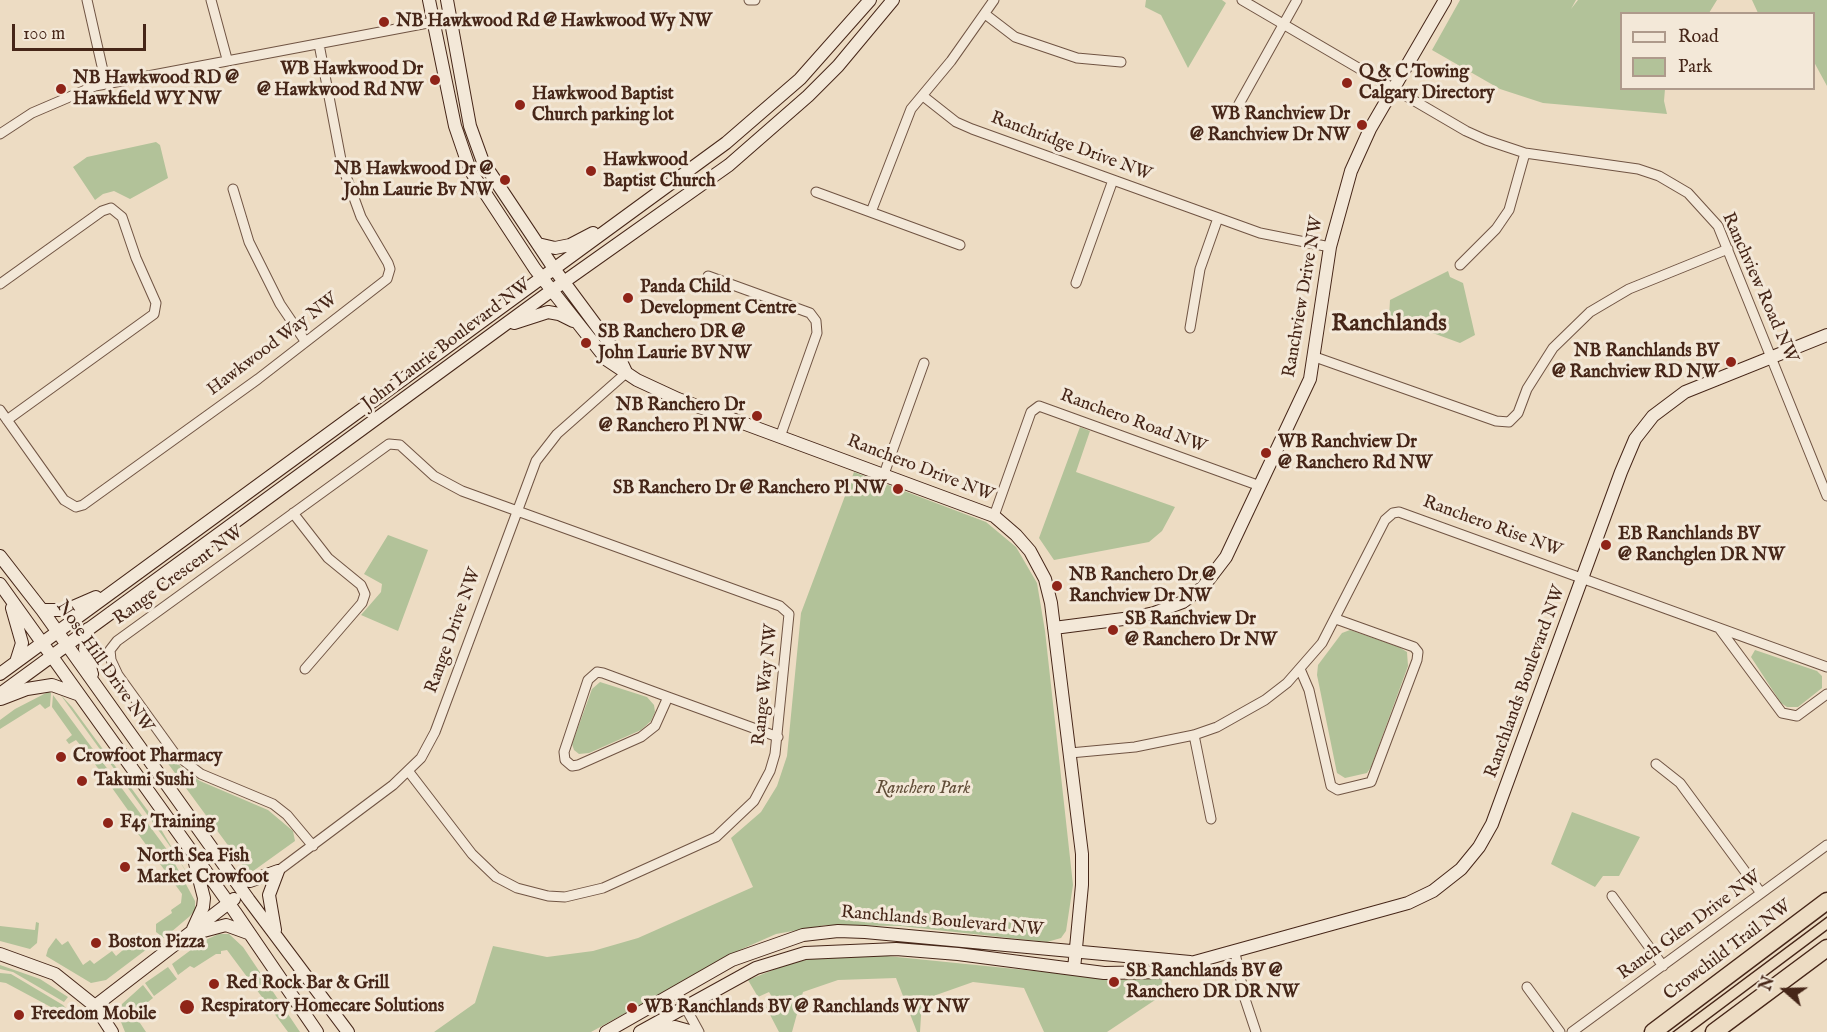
<!DOCTYPE html>
<style>
body{margin:0}
#map{position:relative;width:1827px;height:1032px;overflow:hidden;background:#eddcc3;font-family:"IM FELL English",serif}
canvas{display:block}
.legend{position:absolute;left:1620px;top:12px;width:195px;height:78px;box-sizing:border-box;background:#f3e8d8;border:2px solid #ae9a8b;margin:0;padding:8px 10px;list-style:none;font-size:18px;color:#462618}
.legend li{display:flex;align-items:center;gap:12px;height:30px}
.legend b{width:30px;border:2px solid #ae9a8b}
.north{position:absolute;left:1755px;top:960px;width:60px;height:60px;-webkit-text-stroke:4px #f3e8d8;paint-order:stroke;rotate:290deg;font-size:16px;font-weight:700;line-height:24px;text-align:center;color:#462618}
.north::after{content:'';display:block;margin:auto;width:21px;height:27px;background:#462618;clip-path:polygon(50% 0,100% 100%,50% 72%,0 100%)}
.scale{position:absolute;left:12px;top:24px;width:134px;height:27px;box-sizing:border-box;border:3px solid #462618;border-top:0;padding-left:8px;font-size:18px;line-height:21px;white-space:nowrap;color:#462618;-webkit-text-stroke:4px #f3e8d8;paint-order:stroke}
</style>
<div id="map">
<canvas width="1827" height="1032"></canvas>
<ul class="legend">
<li><b style="height:8px;background:#f3e8d8"></b>Road</li>
<li><b style="height:16px;background:#b2c299"></b>Park</li>
</ul>
<div class="north">N</div>
<div class="scale">100 m</div>
</div>
<script>
const c = document.querySelector('canvas').getContext('2d');
c.lineJoin = 'round';
function paint(path, color) { c.fillStyle = color; c.fill(path, 'evenodd'); }
const toPath = rows => new Path2D(rows.map(r => 'M' + r).join(''));
function stroke(path, color, width, dash) { c.strokeStyle = color; c.lineWidth = width; c.lineCap = dash ? 'butt' : 'round'; c.setLineDash(dash || []); c.stroke(path); }
function label(font, color, halo, rows, align = 'center') {
  c.font = font + ' "IM FELL English",serif'; c.lineWidth = 6; c.setLineDash([]); c.textBaseline = 'middle'; c.strokeStyle = halo; c.fillStyle = color; for (const [text, x, y, turn = 0] of rows) {
    c.save(); c.translate(x, y); c.rotate((+turn || 0) * Math.PI / 180); c.textAlign = isNaN(turn) ? turn : align; if (halo) c.strokeText(text, 0, 0); c.fillText(text, 0, 0); c.restore();
  }
}
paint(toPath([
 [1146,0,1222,0,1226,3,1188,68,1161,15,1145,7],
 [1460,0,1576,0,1571,9,1578,0,1717,0,1709,13,1622,14,1622,88,1665,89,1664,101,1667,114,1543,103,1500,89,1432,50],
 [1752,0,1827,0,1827,86,1814,62,1814,14,1758,13],
 [156,142,160,145,168,178,130,199,114,191,103,194,95,200,73,167,87,157],
 [1448,271,1450,277,1463,283,1475,335,1460,343,1389,317,1390,300],
 [1080,427,1090,431,1076,472,1175,507,1162,531,1149,542,1054,560,1039,538],
 [854,472,986,522,1016,547,1037,583,1045,631,1073,885,1066,931,1061,938,1047,942,900,926,826,925,776,934,742,949,591,1032,434,1032,475,1003,493,946,547,957,593,951,638,938,753,887,731,838,761,812,777,786,787,756,801,613],
 [388,535,428,550,398,631,361,615,381,592,382,584,364,574],
 [1350,630,1399,647,1407,652,1408,666,1371,767,1367,773,1345,778,1337,773,1317,675,1318,665,1342,633],
 [1755,650,1817,671,1822,676,1822,688,1798,707,1787,707,1781,703,1751,657],
 [600,682,647,697,654,705,655,712,651,721,641,730,589,753,579,754,574,750,572,744,592,689],
 [48,692,51,693,50,706,45,709,40,704,0,729,0,720,15,709],
 [60,694,72,707,159,826,193,883,172,849],
 [53,695,168,851,195,901,195,910,190,916,164,938,156,932,156,924,172,913,171,910,181,903,182,894,136,831,140,827,87,753,76,740,69,744,66,740,72,735,52,707],
 [165,750,184,770,200,781,268,810,293,831,295,841,249,874,161,754],
 [1572,812,1640,837,1619,876,1603,876,1595,887,1551,864],
 [36,922,39,923,37,943,30,949,0,941,0,926,35,930],
 [219,934,229,934,243,947,300,1032,288,1032,227,950,221,951,221,954,216,954,194,968,190,966,178,975,172,964,203,941],
 [56,938,62,945,68,941,83,965,90,960,94,964,112,951,116,956,136,939,145,943,147,949,106,980,91,983,46,956,48,949],
 [852,955,887,956,1124,980,1162,978,1164,994,1107,1032,1044,1032,1024,988,973,982,922,1000,920,1032,917,1032,896,978,838,980,803,992,792,1032,779,1032,766,1007,775,1002,769,992,758,997,748,980,788,964,815,958],
 [0,965,40,979,68,997,64,1002,13,972,0,969],
 [168,967,177,979,154,996,145,983],
 [0,973,11,974,63,1005,69,1011,66,1020,60,1016,62,1013,6,983,0,982],
 [143,985,153,998,139,1009,142,1013,136,1017,146,1032,125,1032,119,1017,122,1004]
]), '#b2c299');
const street = toPath([
 [87,0,106,84],
 [211,0,227,59],
 [749,0,755,0],
 [1242,0,1466,131,1486,140,1525,153,1638,169,1659,176,1688,193,1718,226,1827,496],
 [985,14,1015,37,1077,58,1121,62],
 [923,96,956,122,972,129,1260,233,1330,247],
 [1239,104,1297,0],
 [0,134,32,113,95,86,449,19],
 [233,189,249,242,280,304,305,341],
 [816,192,960,245],
 [871,212,911,109,951,61,994,0],
 [1460,265,1496,229,1509,210,1525,153],
 [708,276,810,313,816,321,817,333,780,437],
 [1076,283,1113,180],
 [0,284,102,211,111,208,122,217,136,258,156,303,154,314,7,420],
 [1190,328,1200,269,1218,218],
 [1315,357,1496,421,1509,422,1518,413,1527,389,1553,348,1590,312,1629,289,1728,249],
 [0,410,64,500,76,507,83,505,258,379,387,279,390,269,388,263,361,217,342,165,319,44],
 [884,474,924,363],
 [293,513,328,558,361,585,365,594,362,603,305,669],
 [994,516,1031,412,1039,406,1260,486],
 [1719,628,1782,713,1797,716,1827,694],
 [1300,669,1309,690,1331,786,1338,790,1371,782,1417,660,1418,652,1414,647,1336,619],
 [668,697,655,726,641,737,578,765,572,766,565,760,564,752,588,680,597,672,603,673,668,697,778,737],
 [1194,735,1211,819],
 [1070,753,1135,747,1194,735,1217,727,1265,700,1287,683,1322,643,1385,520,1393,513,1399,512,1827,667],
 [1656,764,1680,783,1761,893],
 [313,846,287,815,273,804,201,774,175,754,118,675,111,660,110,650,117,641,389,444,400,445,434,476,462,491,780,606,789,614,775,754,770,771,754,801,716,837,603,888,565,897,548,896,517,888,496,877,472,854,409,772],
 [278,871,393,785,421,758,435,732,536,461,557,434,626,373],
 [1612,896,1663,966],
 [1235,953,1245,999,1256,1032],
 [1527,987,1560,1032],
 [677,992,699,1032],
 [1572,1032,1827,845]
]);
const secondary = toPath([
 [429,0,455,126,470,170,535,269,607,360,637,380,678,399,994,516,1016,535,1030,551,1045,579,1051,603,1082,854,1082,885,1074,969],
 [447,0,470,126,483,162,555,270,618,355,626,372],
 [538,244,555,248,570,245,593,233],
 [514,323,548,312,559,314,573,321],
 [0,556,42,610,249,900,348,1032],
 [0,584,235,912,317,1032],
 [12,608,22,643,16,662],
 [42,610,66,610,96,597],
 [1054,628,1131,618,1154,613,1183,602,1203,587,1226,557,1310,379,1330,247,1351,171,1370,129,1445,0],
 [88,629,85,649,92,674],
 [0,674,726,143,800,79,870,0],
 [0,694,544,296,729,165,808,96,838,66,893,0],
 [1,699,27,689,52,685,77,694],
 [236,879,250,881,278,871],
 [193,929,203,907,204,898,195,863],
 [275,930,269,895,278,871],
 [196,933,226,925,248,933],
 [0,954,55,974,95,1006,112,1032],
 [95,1006,234,899],
 [649,1031,675,1027,693,1032],
 [606,1032,732,960,803,935,838,931,865,932,1190,962],
 [640,1032,756,968,805,953,896,949,958,954,1104,973,1167,972,1191,963,1408,903,1433,891,1461,869,1479,847,1492,824,1621,472,1635,439,1653,416,1685,392,1827,335]
]);
const highway = toPath([
 [1653,1032,1827,901],
 [1714,1032,1827,948]
]);
stroke(street, '#705443', 11);
stroke(secondary, '#462618', 14);
stroke(highway, '#462618', 19);
stroke(street, '#f3e8d8', 9);
stroke(secondary, '#f3e8d8', 12);
stroke(highway, '#eddcc3', 16);
stroke(toPath([
 [1673,1032,1827,917],
 [1691,1032,1827,930]
]), '#462618', 1.5);
for (const [x, y, r, color] of [
 [384,22,6,"#8f2418"],
 [435,80,6,"#8f2418"],
 [1347,83,6,"#8f2418"],
 [61,89,6,"#8f2418"],
 [520,105,6,"#8f2418"],
 [1362,125,6,"#8f2418"],
 [591,171,6,"#8f2418"],
 [505,180,6,"#8f2418"],
 [628,298,6,"#8f2418"],
 [586,343,6,"#8f2418"],
 [1731,362,6,"#8f2418"],
 [757,416,6,"#8f2418"],
 [1266,453,6,"#8f2418"],
 [898,489,6,"#8f2418"],
 [1606,545,6,"#8f2418"],
 [1057,586,6,"#8f2418"],
 [1113,630,6,"#8f2418"],
 [61,757,6,"#8f2418"],
 [82,781,6,"#8f2418"],
 [108,823,6,"#8f2418"],
 [125,867,6,"#8f2418"],
 [96,943,6,"#8f2418"],
 [1114,982,6,"#8f2418"],
 [214,984,6,"#8f2418"],
 [187,1007,8,"#8f2418"],
 [632,1008,6,"#8f2418"],
 [19,1015,6,"#8f2418"]
]) { const dot = new Path2D(); dot.arc(x, y, r, 0, 2 * Math.PI); c.fillStyle = color; c.fill(dot); stroke(dot, '#f3e8d8', 2); }
label('bold 18px', '#462618', '#f3e8d8', [
 ["NB Hawkwood Rd @ Hawkwood Wy NW",396,22],
 ["WB Hawkwood Dr",423,70,"right"],
 ["@ Hawkwood Rd NW",423,91,"right"],
 ["Q & C Towing",1359,73],
 ["Calgary Directory",1359,94],
 ["NB Hawkwood RD @",73,79],
 ["Hawkfield WY NW",73,100],
 ["Hawkwood Baptist",532,95],
 ["Church parking lot",532,116],
 ["WB Ranchview Dr",1350,115,"right"],
 ["@ Ranchview Dr NW",1350,136,"right"],
 ["Hawkwood",603,161],
 ["Baptist Church",603,182],
 ["NB Hawkwood Dr @",493,170,"right"],
 ["John Laurie Bv NW",493,191,"right"],
 ["Panda Child",640,288],
 ["Development Centre",640,309],
 ["SB Ranchero DR @",598,333],
 ["John Laurie BV NW",598,354],
 ["NB Ranchlands BV",1719,352,"right"],
 ["@ Ranchview RD NW",1719,373,"right"],
 ["NB Ranchero Dr",745,406,"right"],
 ["@ Ranchero Pl NW",745,427,"right"],
 ["WB Ranchview Dr",1278,443],
 ["@ Ranchero Rd NW",1278,464],
 ["SB Ranchero Dr @ Ranchero Pl NW",886,489,"right"],
 ["EB Ranchlands BV",1618,535],
 ["@ Ranchglen DR NW",1618,556],
 ["NB Ranchero Dr @",1069,576],
 ["Ranchview Dr NW",1069,597],
 ["SB Ranchview Dr",1125,620],
 ["@ Ranchero Dr NW",1125,641],
 ["Crowfoot Pharmacy",73,757],
 ["Takumi Sushi",94,781],
 ["F45 Training",120,823],
 ["North Sea Fish",137,857],
 ["Market Crowfoot",137,878],
 ["Boston Pizza",108,943],
 ["SB Ranchlands BV @",1126,972],
 ["Ranchero DR DR NW",1126,993],
 ["Red Rock Bar & Grill",226,984],
 ["Respiratory Homecare Solutions",201,1007],
 ["WB Ranchlands BV @ Ranchlands WY NW",644,1008],
 ["Freedom Mobile",31,1015]
], 'left');
label('18px', '#462618', '#f3e8d8', [
 ["Ranchridge Drive NW",1071,147,20],
 ["Ranchview Road NW",1759,288,66],
 ["Ranchview Drive NW",1304,297,-80],
 ["Hawkwood Way NW",273,345,-37],
 ["John Laurie Boulevard NW",447,345,-37],
 ["Ranchero Road NW",1133,422,20],
 ["Ranchero Drive NW",920,469,21],
 ["Ranchero Rise NW",1492,527,20],
 ["Range Crescent NW",179,576,-36],
 ["Range Drive NW",454,631,-70],
 ["Nose Hill Drive NW",104,667,55],
 ["Ranchlands Boulevard NW",1526,682,-70],
 ["Range Way NW",766,685,-84],
 ["Ranchlands Boulevard NW",942,922,5],
 ["Ranch Glen Drive NW",1690,926,-36],
 ["Crowchild Trail NW",1728,951,-37]
]);
label('italic 18px', '#614d38', '#f3e8d8', [
 ["Ranchero Park",923,789]
]);
label('bold 24px', '#462618', '#f3e8d8', [
 ["Ranchlands",1389,325]
]);
</script>
